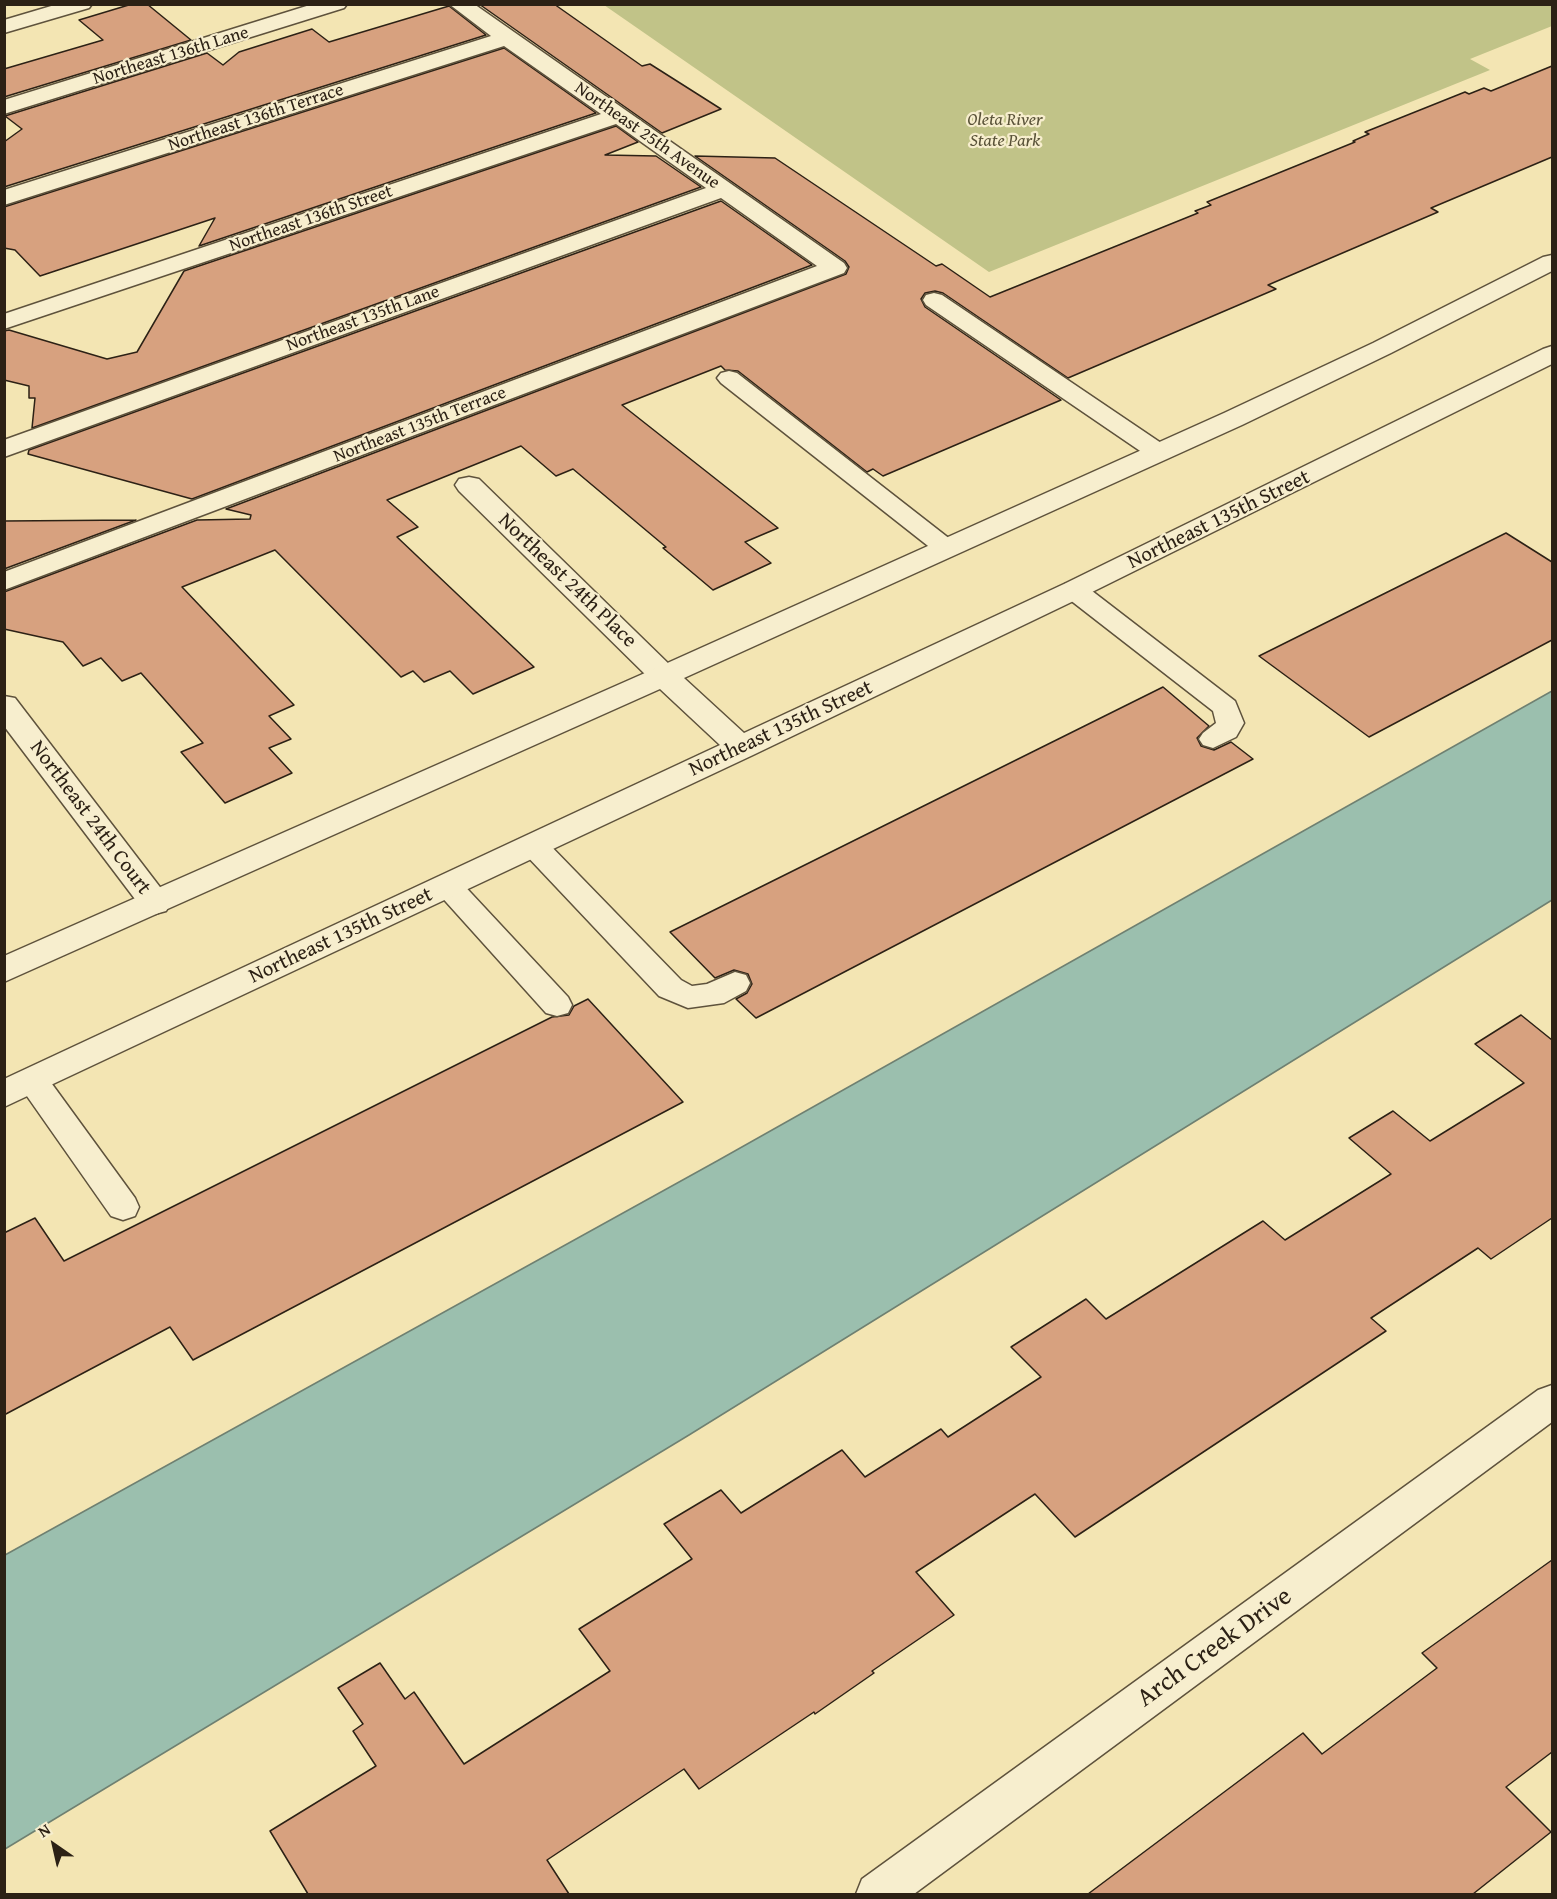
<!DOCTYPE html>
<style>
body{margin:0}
#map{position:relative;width:1557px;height:1899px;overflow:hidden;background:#f3e5b3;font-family:"Gentium Book Plus",serif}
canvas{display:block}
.frame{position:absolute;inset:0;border:6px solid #2c2115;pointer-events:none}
.north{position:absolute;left:24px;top:1815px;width:60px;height:60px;-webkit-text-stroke:4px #f7eece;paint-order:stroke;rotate:326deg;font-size:16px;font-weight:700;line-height:24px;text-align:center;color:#2c2115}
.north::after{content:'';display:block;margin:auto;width:21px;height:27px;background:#2c2115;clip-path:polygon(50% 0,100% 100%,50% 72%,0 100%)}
</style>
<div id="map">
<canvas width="1557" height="1899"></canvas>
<div class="frame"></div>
<div class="north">N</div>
</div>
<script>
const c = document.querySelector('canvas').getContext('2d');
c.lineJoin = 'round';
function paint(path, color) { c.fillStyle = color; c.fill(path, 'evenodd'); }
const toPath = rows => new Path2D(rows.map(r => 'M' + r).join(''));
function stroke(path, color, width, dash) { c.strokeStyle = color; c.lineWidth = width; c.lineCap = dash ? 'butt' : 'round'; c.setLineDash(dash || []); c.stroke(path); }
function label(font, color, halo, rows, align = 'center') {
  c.font = font + ' "Gentium Book Plus",serif'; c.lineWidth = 4.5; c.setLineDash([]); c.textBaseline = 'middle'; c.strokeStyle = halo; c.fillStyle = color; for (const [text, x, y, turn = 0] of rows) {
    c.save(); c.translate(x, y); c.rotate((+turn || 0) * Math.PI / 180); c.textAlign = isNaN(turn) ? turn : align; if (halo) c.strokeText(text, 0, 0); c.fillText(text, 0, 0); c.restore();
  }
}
paint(toPath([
 [1552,4,1552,26,1470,59,1490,70,989,272,604,5]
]), '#c1c388');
const water = toPath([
 [1552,691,1552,900,689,1435,5,1849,5,1555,717,1161,1552,691]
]);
paint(water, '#9bbfae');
stroke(water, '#6f8071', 1.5);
const building = toPath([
 [132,4,147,4,191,40,4,97,4,69,103,40,79,20,132,4],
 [479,4,554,4,642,66,650,64,721,109,662,133,479,4],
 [449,6,486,35,4,187,4,142,22,129,5,116,207,53,223,65,239,52,312,29,329,42,449,6],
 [504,48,596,113,199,246,215,218,40,276,15,250,4,248,4,207,504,48],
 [1552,66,1552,157,1431,208,1438,212,1268,285,1276,289,1068,378,943,293,935,291,925,293,921,299,925,307,1061,400,883,476,873,469,867,472,738,371,725,370,721,366,622,405,778,528,745,542,771,563,713,590,663,548,666,547,573,469,556,476,521,446,387,500,418,527,397,537,534,667,473,694,450,671,424,682,413,671,401,677,275,550,182,587,294,705,269,716,291,739,269,748,292,773,225,803,181,752,203,743,141,673,122,681,101,658,83,666,63,642,4,629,4,592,197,520,250,519,251,515,226,509,846,274,849,267,845,261,695,156,775,158,936,266,942,264,990,297,1198,213,1195,211,1211,205,1207,202,1355,142,1353,141,1369,134,1365,132,1465,92,1469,94,1484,88,1491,91,1552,66],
 [616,126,638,142,605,155,656,156,701,187,32,428,35,398,29,398,29,386,4,380,4,331,9,330,107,359,137,352,184,271,616,126],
 [721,201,812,265,192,499,28,454,29,450,721,201],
 [136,520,4,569,4,521,136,520],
 [1506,533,1552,562,1552,640,1369,737,1259,656,1506,533],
 [1163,687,1209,726,1197,738,1201,746,1214,750,1231,742,1253,759,756,1018,736,999,747,993,752,984,748,974,734,970,715,978,670,932,1163,687],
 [588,999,683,1102,193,1360,170,1327,4,1415,4,1233,35,1218,64,1261,552,1017,569,1015,574,1006,588,999],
 [1521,1015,1552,1040,1552,1218,1491,1259,1478,1248,1371,1318,1386,1331,1075,1537,1035,1494,916,1572,954,1615,872,1671,874,1673,815,1714,814,1712,699,1789,684,1769,547,1860,569,1894,308,1894,270,1831,376,1766,353,1731,363,1724,338,1688,380,1663,405,1699,414,1692,464,1764,610,1671,579,1629,692,1559,664,1524,721,1490,741,1513,842,1450,865,1477,941,1429,948,1437,1041,1377,1011,1347,1086,1299,1106,1319,1263,1221,1285,1240,1391,1174,1349,1138,1393,1111,1430,1141,1524,1083,1475,1044,1521,1015],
 [1552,1560,1552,1752,1506,1787,1551,1832,1473,1894,1088,1894,1303,1733,1322,1754,1437,1668,1422,1653,1552,1560]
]);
paint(building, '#d7a17f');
stroke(building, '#2c2115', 1.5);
const service = toPath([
 [934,293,942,295,1167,447,1170,452,1167,457,1158,459,1149,457,926,305,923,300,926,295,934,293],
 [729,371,737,373,955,543,959,548,955,553,946,556,937,553,721,383,717,378,721,373,729,371],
 [1074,582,1083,584,1235,701,1244,723,1236,737,1213,748,1203,745,1199,739,1203,733,1216,723,1213,711,1065,596,1061,590,1065,584,1074,582],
 [534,836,544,839,681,980,692,986,707,984,735,972,746,975,750,983,746,991,724,1003,688,1008,659,996,524,853,520,846,524,839,534,836],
 [448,876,458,879,568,997,572,1005,568,1013,557,1016,546,1013,438,893,433,886,438,879,448,876],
 [33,1069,44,1073,135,1198,139,1207,135,1216,123,1220,111,1216,22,1089,17,1081,22,1073,33,1069]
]);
const minor = toPath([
 [58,4,92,4,89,8,4,33,4,20,58,4],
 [313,4,347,4,344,8,4,114,4,100,313,4],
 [449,4,474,4,844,263,847,268,844,273,4,590,4,572,817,266,721,198,4,457,4,440,706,188,616,124,4,329,4,314,601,114,504,46,4,205,4,190,491,36,449,4],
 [469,477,479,479,674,669,679,676,674,683,664,685,654,683,459,491,455,485,459,479,469,477],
 [4,696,15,698,166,895,171,903,166,911,155,914,144,911,4,726,4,696],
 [1552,1385,1552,1422,914,1894,856,1894,862,1879,1538,1390,1552,1385]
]);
const tertiary = toPath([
 [1552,255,1552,271,1391,353,1242,425,684,678,744,733,1064,584,1543,349,1552,346,1552,364,1084,596,753,755,4,1107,4,1079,720,745,660,689,4,982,4,956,654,669,1224,413,1373,343,1543,257,1552,255]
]);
stroke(service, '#5e523c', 3);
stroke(minor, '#5e523c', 3);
stroke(tertiary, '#5e523c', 3);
paint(service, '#f7eece');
paint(minor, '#f7eece');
paint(tertiary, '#f7eece');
label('18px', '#2c2115', '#f7eece', [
 ["Northeast 136th Lane",171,56,-17],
 ["Northeast 136th Terrace",256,118,-18],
 ["Northeast 25th Avenue",647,136,35],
 ["Northeast 136th Street",311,219,-19],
 ["Northeast 135th Lane",363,319,-20],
 ["Northeast 135th Terrace",420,425,-21]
]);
label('italic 18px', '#595238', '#f7eece', [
 ["Oleta River",1005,120],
 ["State Park",1005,141]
]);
label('21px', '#2c2115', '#f7eece', [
 ["Northeast 135th Street",1219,520,-26],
 ["Northeast 24th Place",567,581,44],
 ["Northeast 135th Street",781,729,-25],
 ["Northeast 24th Court",90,818,53],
 ["Northeast 135th Street",341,936,-25]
]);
label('26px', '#2c2115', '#f7eece', [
 ["Arch Creek Drive",1215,1648,-36]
]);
</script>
